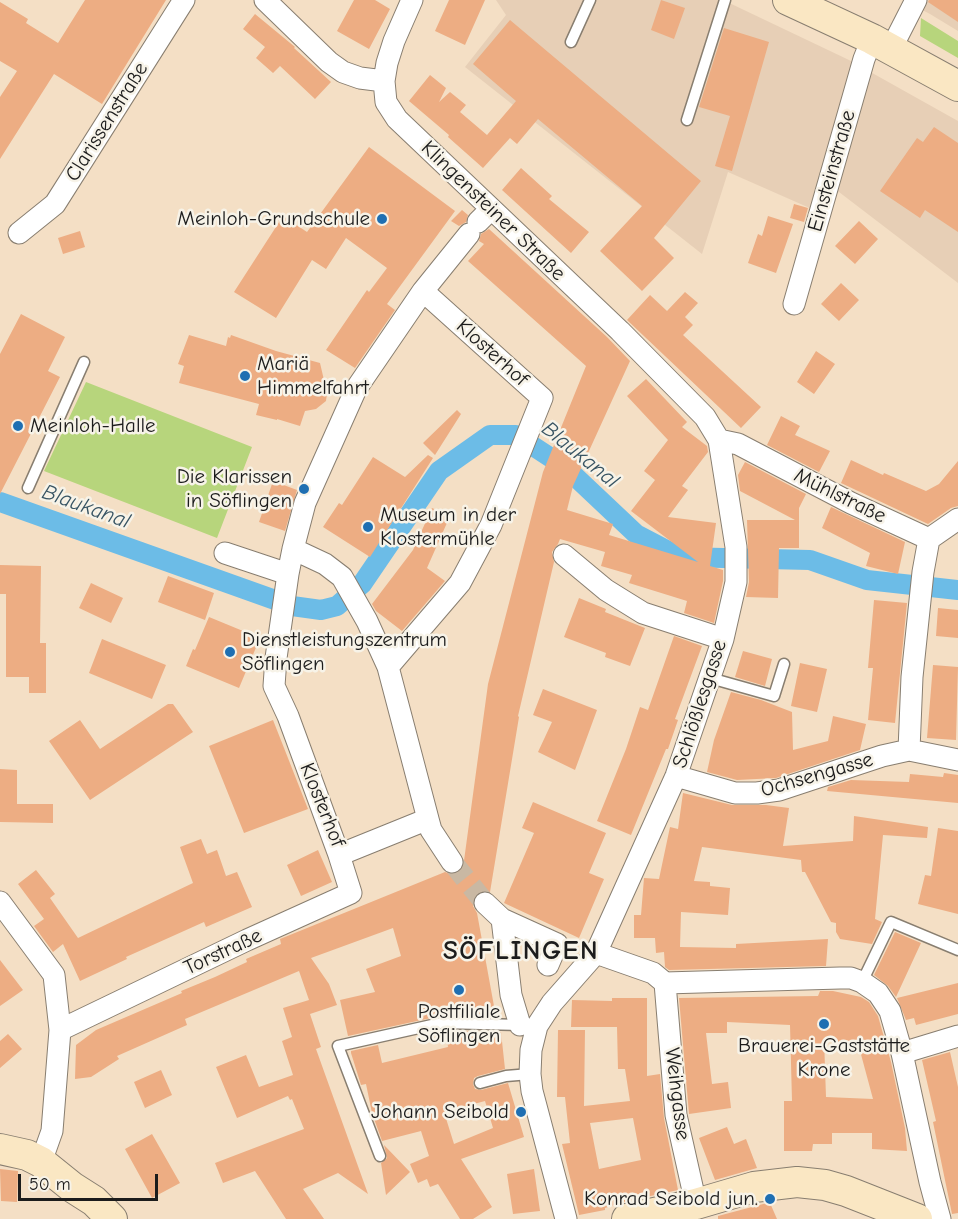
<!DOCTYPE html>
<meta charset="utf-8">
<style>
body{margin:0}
#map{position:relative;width:958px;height:1219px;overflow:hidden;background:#f4dfc5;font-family:"Comic Neue",sans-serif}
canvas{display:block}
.scale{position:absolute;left:18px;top:1174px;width:140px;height:27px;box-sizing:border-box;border:3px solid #1c1c1c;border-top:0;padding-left:8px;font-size:18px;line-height:21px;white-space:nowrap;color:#1c1c1c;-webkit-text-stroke:4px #f7f3e8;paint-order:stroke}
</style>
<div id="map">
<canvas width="958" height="1219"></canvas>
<div class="scale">50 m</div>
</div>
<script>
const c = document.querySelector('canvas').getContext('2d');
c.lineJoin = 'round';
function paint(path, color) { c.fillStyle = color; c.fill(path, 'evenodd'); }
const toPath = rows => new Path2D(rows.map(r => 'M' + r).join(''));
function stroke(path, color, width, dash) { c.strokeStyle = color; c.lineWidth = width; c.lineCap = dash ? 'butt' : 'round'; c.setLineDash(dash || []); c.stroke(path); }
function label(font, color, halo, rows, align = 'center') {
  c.font = font + ' "Comic Neue",sans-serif'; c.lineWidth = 5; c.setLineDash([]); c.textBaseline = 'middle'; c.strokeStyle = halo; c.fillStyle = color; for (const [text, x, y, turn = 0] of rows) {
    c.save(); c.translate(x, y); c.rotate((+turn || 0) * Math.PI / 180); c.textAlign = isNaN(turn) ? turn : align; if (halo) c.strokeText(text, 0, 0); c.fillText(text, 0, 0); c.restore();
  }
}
paint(toPath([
 [496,0,723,0,849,60,958,121,958,283,839,192,812,209,728,172,702,254,465,67,506,15],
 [903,0,958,0,958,31,930,14]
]), '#e7cfb6');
paint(toPath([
 [921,18,958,41,958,58,920,36],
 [86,382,252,447,217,538,44,471]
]), '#b7d57c');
stroke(toPath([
 [0,502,292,606,321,610,337,606,362,584,439,471,490,435,516,435,565,467,636,534,680,557,810,560,867,580,958,590]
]), '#6cbce7', 20);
paint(toPath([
 [85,0,166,0,102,104,54,74,0,159,0,97,17,71,0,61,0,2,28,19,26,23,58,43],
 [354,0,375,0,390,9,369,49,337,31],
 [449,0,485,0,465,45,435,31],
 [661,0,685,8,674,39,651,30],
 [929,0,958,0,958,22,928,2],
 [255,14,295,47,294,48,331,82,315,99,280,66,273,73,256,58,265,47,243,29],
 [510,20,701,181,654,238,674,258,642,291,600,251,642,206,538,119,517,144,510,138,483,168,448,137,449,135,409,101,430,75,446,88,439,102,450,92,466,105,460,112,487,135,516,101,473,64],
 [724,28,769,42,732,171,715,166,730,116,699,107],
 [934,127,958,143,958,232,925,210,920,218,880,191,917,138,923,142],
 [369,147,455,211,387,304,395,310,355,368,326,350,367,290,369,292,387,268,346,238,326,269,312,260,276,318,234,292,283,216,307,232],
 [521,168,552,196,549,199,589,232,571,253,502,190],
 [794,204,808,208,804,222,790,218],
 [462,210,468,215,466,222,459,226,451,221],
 [768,216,793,224,776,273,748,263,758,234,762,236],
 [859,221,878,239,855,264,835,246],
 [489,229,607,337,630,361,573,486,567,510,613,524,609,535,698,562,631,511,655,480,644,471,668,440,627,396,646,379,687,422,682,427,707,446,708,452,682,486,688,490,668,517,716,523,710,566,723,570,723,581,714,623,684,613,687,601,629,583,632,575,601,566,605,552,560,539,558,544,552,552,554,562,518,716,519,717,490,892,482,891,478,893,473,890,473,906,477,913,496,1017,440,1016,348,1036,340,1000,375,992,366,969,401,956,393,928,311,958,329,984,337,1005,310,1014,321,1047,316,1049,368,1194,338,1173,303,1189,324,1219,286,1219,255,1171,223,1183,215,1163,304,1129,292,1099,290,1100,288,1096,237,1118,216,1067,246,1055,259,1087,293,1075,282,1041,292,1037,283,1008,309,1000,299,971,185,1019,187,1025,117,1056,119,1059,91,1077,75,1079,76,1045,96,1030,182,993,181,991,215,977,247,962,246,959,281,944,280,939,445,872,453,875,463,868,488,684,543,472,586,366,468,261,484,244,479,241,481,234],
 [80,231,85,247,63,254,58,238],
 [841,283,859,300,839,321,821,304],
 [685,292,698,303,685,317,693,325,683,335,761,407,741,428,627,320,650,295,667,311],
 [21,314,65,337,48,371,60,377,0,494,0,354],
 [189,335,226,346,228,337,230,338,231,335,276,351,320,363,327,393,326,401,316,409,305,411,300,426,277,419,277,420,256,415,259,404,179,383,184,366,178,364],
 [816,351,835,364,814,394,797,382],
 [457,410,461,414,435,455,423,443],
 [781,416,800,426,795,435,830,451,819,472,767,445],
 [428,455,433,458,370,557,323,527,339,503,342,505,373,457,405,477],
 [851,460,883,475,884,473,926,491,939,484,958,461,958,506,951,508,928,524,841,483],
 [745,462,806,494,799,508,799,548,779,548,778,598,746,597,749,582,747,520,795,520,740,491,738,475],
 [273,481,297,490,285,531,259,522],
 [831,507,905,542,898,574,866,566,870,553,822,528],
 [432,508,450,516,427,568,445,581,402,631,376,611,372,604,413,550],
 [0,565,41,566,40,643,46,643,46,693,29,693,29,677,6,677,6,594,0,594],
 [168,576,214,593,205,620,158,602],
 [91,583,123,598,111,623,79,608],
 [579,598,606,609,605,612,645,628,630,666,605,657,606,653,564,637],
 [874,600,907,603,895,723,868,720,873,668,868,668],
 [938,608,958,610,958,638,936,636],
 [209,617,260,638,239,688,186,666,193,649,195,650],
 [674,636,702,646,675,719,678,720,668,749,666,749,631,835,597,821,626,749,640,707,648,710],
 [102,639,166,665,152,699,89,673],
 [743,651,772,659,765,686,735,677],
 [800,663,827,669,817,712,791,706],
 [933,665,958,667,956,740,927,738],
 [543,689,597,710,575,770,538,752,552,722,533,715],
 [731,692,761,700,792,712,793,750,828,741,833,716,866,724,860,750,776,778,737,780,707,772,714,740],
 [168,704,173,704,193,732,90,800,49,741,80,720,100,749],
 [273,720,308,809,244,833,209,746],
 [0,769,17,770,17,804,53,804,53,823,0,822],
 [944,773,958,775,958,803,827,791,828,787,851,780,909,782,910,774,943,777],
 [683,793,732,805,766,805,789,808,783,846,853,841,854,816,928,827,927,838,883,835,875,919,882,922,872,944,840,939,836,932,836,923,831,922,805,872,802,872,801,860,702,847,694,881,710,882,710,886,730,888,728,915,681,912,680,947,736,948,736,944,828,939,826,966,669,970,665,967,664,952,656,953,655,938,634,938,634,915,641,915,644,878,659,879,670,827,678,829],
 [533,802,606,833,589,873,604,879,579,938,504,903,534,833,522,828],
 [938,828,958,831,958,914,918,904,925,875,931,876],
 [201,839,207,854,217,850,226,876,237,872,252,907,206,927,204,922,126,957,127,959,80,981,63,944,53,952,34,926,44,919,18,884,36,870,55,894,50,898,78,938,193,883,180,847],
 [318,850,332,882,301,896,287,865],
 [895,932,921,943,896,997,888,986,874,975],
 [0,960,23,990,0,1006],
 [958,983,958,1014,916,1025,914,1018,906,1020,897,998],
 [820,991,833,991,861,997,869,1002,878,1016,891,1062,905,1128,907,1151,872,1149,872,1133,832,1133,832,1144,813,1144,812,1151,784,1151,784,1101,792,1101,790,1025,727,1022,727,1033,706,1033,712,1084,728,1082,731,1108,689,1114,679,998,818,996],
 [824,1039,859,1047,873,1099,826,1097],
 [612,998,647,998,647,1076,660,1074,664,1118,678,1190,623,1202,605,1208,605,1210,579,1215,562,1144,570,1143,565,1097,557,1097,558,1030,585,1030,584,1106,630,1101,625,1069,618,1069,617,1027,571,1027,572,1000,612,1001],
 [633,1118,641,1160,599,1169,590,1123],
 [446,1031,501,1032,505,1069,478,1076,474,1078,473,1084,475,1089,481,1090,508,1083,524,1137,461,1159,492,1207,473,1219,460,1219,438,1184,430,1187,427,1179,418,1183,410,1164,429,1156,421,1131,382,1141,372,1113,366,1084,361,1085,351,1053,351,1051,378,1045,382,1063,448,1047],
 [485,1101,493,1128,454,1144,444,1112],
 [8,1034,22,1049,0,1068,0,1041],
 [950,1052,958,1087,958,1213,952,1214,933,1122,936,1121,922,1060],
 [161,1070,172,1095,145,1108,134,1082],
 [727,1127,734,1144,746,1139,757,1168,715,1180,699,1138],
 [152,1134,180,1183,152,1198,125,1149],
 [384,1145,410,1172,386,1195,381,1163,387,1158],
 [0,1169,18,1171,17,1202,1,1201],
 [534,1169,540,1211,513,1214,507,1174],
 [767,1203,770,1203,777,1219,718,1219,718,1216]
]), '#edad83');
stroke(toPath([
 [452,862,485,903]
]), '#c9b8a3', 21, [21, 10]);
const lane = toPath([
 [571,42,590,0],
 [687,120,725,0],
 [28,488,84,362],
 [710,678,774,696,784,664],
 [862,982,891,922,958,950],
 [480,1083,506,1076,530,1074],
 [380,1156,338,1046,441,1023,521,1025]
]);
const street = toPath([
 [265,0,329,62,343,72,360,78,384,81],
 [412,0,394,41,387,63,384,81,386,102,397,119,620,331,705,417,719,440,736,547,736,582,723,639,676,776,596,953,552,1003,537,1026,531,1050,530,1074,532,1091,566,1219],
 [891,49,916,0],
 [478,222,491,209],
 [19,233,55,204,184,0],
 [794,304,864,59,872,39],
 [719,440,738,444,851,503,929,539],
 [929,539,958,519],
 [293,549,325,564,342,577,367,621,388,667,428,819,339,855,288,716,274,686,276,658,288,574,293,549,305,503,356,389,423,291,469,234],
 [225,553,288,574],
 [564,555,606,590,643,613,723,639],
 [388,667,460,583,491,525,542,398,423,291],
 [909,750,912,677,923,572,929,539],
 [676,776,735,793,757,793,779,790,882,756,909,750,958,760],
 [428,819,431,830,452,862],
 [0,902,54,975,60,1030,52,1131,41,1162],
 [485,903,502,919,557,944,548,965],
 [502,919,511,995,520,1025],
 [596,953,653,973,665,983,840,978,851,978,862,982,878,993,890,1011,902,1053,930,1182,940,1219],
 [665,983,676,1115,696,1204],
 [60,1030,247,940,351,893,339,855],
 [902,1053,958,1036]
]);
const secondary = toPath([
 [788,0,872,39,958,86],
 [0,1149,27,1155,41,1162,72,1187,94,1201,112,1219],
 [627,1219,696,1204,754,1187,797,1182,825,1185,846,1191,917,1219]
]);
stroke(lane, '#887e70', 13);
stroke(street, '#887e70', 23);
stroke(secondary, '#887e70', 32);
stroke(lane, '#fff', 10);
stroke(street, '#fff', 21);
stroke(secondary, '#fae7c3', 30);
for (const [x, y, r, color] of [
 [382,219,6,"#1f6fb2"],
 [245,376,6,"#1f6fb2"],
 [18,426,6,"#1f6fb2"],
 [304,489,6,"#1f6fb2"],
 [368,527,6,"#1f6fb2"],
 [230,652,6,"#1f6fb2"],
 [459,990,6,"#1f6fb2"],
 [824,1024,6,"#1f6fb2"],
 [521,1112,6,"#1f6fb2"],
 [770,1199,6,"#1f6fb2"]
]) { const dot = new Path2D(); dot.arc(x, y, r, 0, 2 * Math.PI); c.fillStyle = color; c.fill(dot); stroke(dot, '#f7f3e8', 2); }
label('21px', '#1c1c1c', '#f7f3e8', [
 ["Clarissenstraße",107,122,-58],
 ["Einsteinstraße",832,171,-74],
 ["Klingensteiner Straße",493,211,44],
 ["Klosterhof",492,353,42],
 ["Mühlstraße",840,496,26],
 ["Schlößlesgasse",700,704,-72],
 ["Ochsengasse",817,775,-16],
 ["Klosterhof",322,805,68],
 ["Torstraße",223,952,-25],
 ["Weihgasse",677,1094,83]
]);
label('21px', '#1c1c1c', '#f7f3e8', [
 ["Meinloh-Grundschule",370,219],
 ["Mariä",257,364,"left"],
 ["Himmelfahrt",257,388,"left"],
 ["Meinloh-Halle",30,426,"left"],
 ["Die Klarissen",292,477],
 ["in Söflingen",292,501],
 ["Museum in der",380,515,"left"],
 ["Klostermühle",380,539,"left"],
 ["Dienstleistungszentrum",242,640,"left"],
 ["Söflingen",242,664,"left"],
 ["Postfiliale",459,1012,"center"],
 ["Söflingen",459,1036,"center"],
 ["Brauerei-Gaststätte",824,1046,"center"],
 ["Krone",824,1070,"center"],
 ["Johann Seibold",509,1112],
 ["Konrad Seibold jun.",758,1199]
], 'right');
label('italic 22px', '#385463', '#f7f3e8', [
 ["Blaukanal",580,455,39],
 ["Blaukanal",86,507,20]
]);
c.letterSpacing = '1.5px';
label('bold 27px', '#1c1c1c', '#f7f3e8', [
 ["SÖFLINGEN",521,951]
]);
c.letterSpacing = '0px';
</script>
